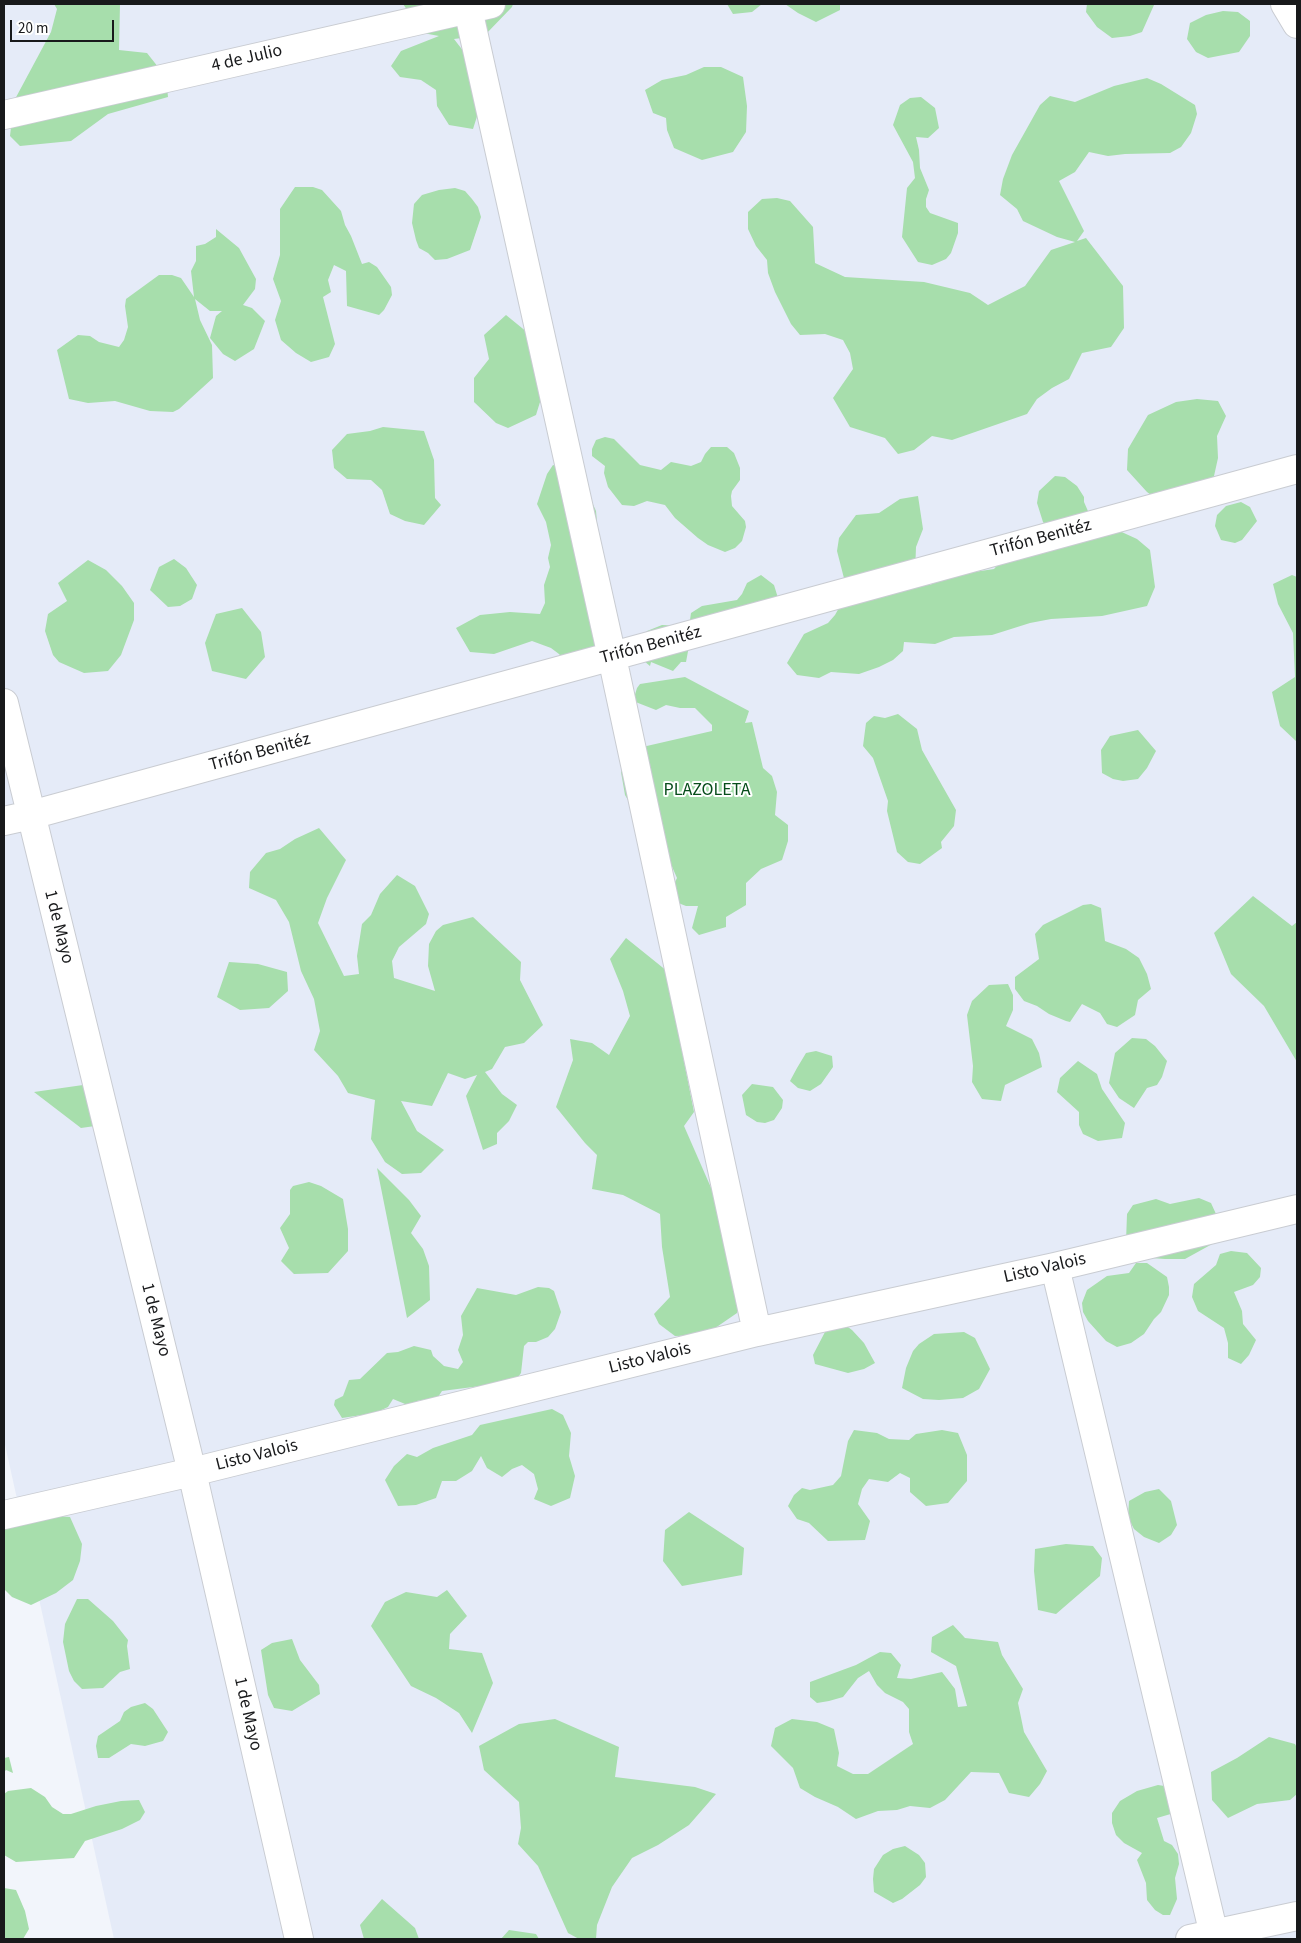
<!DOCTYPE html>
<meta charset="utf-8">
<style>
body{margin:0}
#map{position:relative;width:1301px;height:1943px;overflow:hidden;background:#f2f5fb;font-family:"Source Sans 3",sans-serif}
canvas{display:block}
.frame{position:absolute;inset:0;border:5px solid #18191b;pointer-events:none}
.scale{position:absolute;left:10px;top:20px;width:104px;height:22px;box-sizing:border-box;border:2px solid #18191b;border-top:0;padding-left:6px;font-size:15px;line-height:18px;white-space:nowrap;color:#18191b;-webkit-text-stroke:4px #fff;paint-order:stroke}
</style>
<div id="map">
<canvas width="1301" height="1943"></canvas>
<div class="frame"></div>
<div class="scale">20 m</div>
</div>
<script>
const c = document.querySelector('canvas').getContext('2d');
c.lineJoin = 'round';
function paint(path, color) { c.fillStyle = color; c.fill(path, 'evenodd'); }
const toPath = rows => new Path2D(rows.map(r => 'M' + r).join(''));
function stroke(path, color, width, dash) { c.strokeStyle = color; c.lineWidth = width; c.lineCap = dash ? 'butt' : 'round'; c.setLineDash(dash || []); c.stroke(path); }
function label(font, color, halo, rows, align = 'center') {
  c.font = font + ' "Source Sans 3",sans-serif'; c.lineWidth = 4; c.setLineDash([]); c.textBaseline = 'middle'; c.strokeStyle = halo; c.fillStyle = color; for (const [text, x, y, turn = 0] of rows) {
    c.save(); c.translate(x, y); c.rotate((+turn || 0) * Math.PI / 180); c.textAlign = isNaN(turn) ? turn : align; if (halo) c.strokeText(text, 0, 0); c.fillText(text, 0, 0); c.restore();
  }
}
paint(toPath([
 [4,4,1297,4,1297,1939,114,1939,4,1440]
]), '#e5ebf8');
paint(toPath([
 [54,4,120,4,119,50,147,53,166,77,168,97,108,114,71,141,20,146,10,136,14,101,51,32,57,9],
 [403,4,513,4,512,7,485,35,454,39,464,52,468,73,480,107,473,129,449,125,437,106,436,90,421,80,400,77,391,66,401,51,439,36,423,33],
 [727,4,762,4,752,12,733,14],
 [785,4,840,4,840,10,816,22,798,13],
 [1087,4,1153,4,1154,5,1142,32,1130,36,1112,38,1097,27,1086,12],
 [1223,11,1238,12,1250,21,1250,36,1239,52,1208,58,1196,52,1187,39,1190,23,1206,15],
 [704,67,721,67,743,77,747,106,746,132,733,152,702,160,674,148,667,130,666,118,653,113,645,90,662,80,686,75],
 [1147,78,1161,84,1195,105,1197,114,1191,133,1181,147,1170,153,1125,154,1108,156,1089,152,1075,172,1059,181,1084,231,1077,241,1086,238,1123,286,1124,328,1111,347,1082,353,1069,379,1052,388,1037,399,1027,414,952,440,932,436,914,450,898,454,885,438,850,427,833,398,853,369,850,353,843,340,825,334,800,335,791,324,775,292,768,273,767,260,756,246,748,229,748,212,762,199,777,198,790,201,813,227,815,263,845,277,924,282,970,293,988,305,1025,286,1051,250,1075,242,1057,237,1023,221,1017,209,1000,195,1003,179,1012,155,1040,105,1050,96,1075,102,1114,86],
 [921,97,935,108,939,128,928,138,916,137,919,150,920,168,929,190,926,199,926,207,930,213,958,223,958,233,951,253,946,259,932,265,918,262,902,237,907,188,915,178,913,162,893,125,900,105,910,98],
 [295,187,313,187,322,190,341,211,345,225,351,236,362,264,369,262,377,267,391,287,392,295,384,310,379,315,347,306,346,271,334,265,328,280,331,292,323,297,335,344,329,357,311,362,296,353,281,340,275,320,281,301,273,279,280,255,280,209],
 [455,188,465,191,472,199,478,207,481,217,470,250,447,259,435,260,428,253,419,248,416,240,412,223,414,204,422,195,439,190],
 [216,229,239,248,256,279,255,289,243,305,252,308,265,321,254,349,235,361,223,354,210,338,216,316,222,311,210,311,195,299,200,320,212,345,213,378,179,409,173,412,150,411,115,401,88,403,69,399,57,350,78,335,90,336,99,342,119,347,124,340,128,327,125,306,126,299,159,275,172,275,181,278,194,297,191,271,196,261,196,246,205,244,216,237],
 [506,315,533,337,544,389,536,415,508,428,496,423,474,402,474,378,489,359,484,335],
 [1197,399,1218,401,1226,416,1217,436,1218,458,1212,485,1174,512,1147,492,1127,470,1128,449,1148,415,1176,402],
 [383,427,424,431,434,460,435,498,441,505,424,525,405,521,390,514,382,490,371,480,347,479,334,468,332,450,347,434,370,431],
 [605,437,614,439,640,465,661,470,671,462,691,466,701,462,705,454,711,447,727,447,734,453,740,468,740,480,732,491,731,496,732,506,745,521,746,527,742,541,735,548,725,552,708,545,698,538,675,518,665,505,647,501,634,506,622,505,608,487,604,473,605,466,592,456,592,449,596,440],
 [553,465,562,468,582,488,591,500,596,511,607,634,570,668,559,654,551,648,532,641,494,654,470,652,456,628,480,615,510,612,540,614,545,603,544,585,550,567,548,558,551,545,546,522,537,504,547,474],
 [1055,476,1065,477,1077,486,1084,497,1084,502,1091,518,1137,539,1150,550,1155,587,1147,606,1102,616,1051,619,1030,623,992,635,954,637,935,644,904,642,903,651,893,660,879,667,859,674,831,672,819,678,797,675,787,663,804,634,828,623,835,615,840,606,846,586,837,551,839,538,856,515,879,513,900,499,918,496,923,529,916,547,915,574,930,585,947,576,994,569,1003,559,1049,530,1043,522,1037,503,1039,491],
 [1241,502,1250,507,1257,521,1242,540,1235,543,1221,540,1215,526,1217,515,1226,506],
 [174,559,186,568,197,585,192,599,180,606,168,607,150,590,159,567],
 [88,560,106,570,122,586,134,603,134,620,121,655,108,671,84,673,59,662,53,655,45,631,48,614,67,601,58,583],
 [761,575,774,585,778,598,689,627,691,613,702,606,737,600,742,594,747,583],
 [1292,575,1297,577,1297,742,1280,726,1272,692,1295,677,1293,633,1278,604,1273,584],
 [242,608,261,632,265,657,246,679,212,671,205,643,216,614],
 [662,625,682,626,689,646,686,662,681,662,673,671,651,662,650,666,638,656,642,637,647,631],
 [685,677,749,711,745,723,752,722,763,768,772,776,777,792,775,815,788,825,788,841,782,860,761,869,746,883,746,905,726,917,726,927,699,935,692,928,698,906,686,906,673,901,673,886,677,878,670,862,662,858,625,795,621,772,638,748,712,731,712,725,695,708,680,708,666,705,656,710,633,701,637,688,640,684],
 [898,714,917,729,922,750,956,810,954,826,941,842,942,848,920,864,908,862,897,852,887,811,888,801,873,758,863,746,866,723,874,716,885,718],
 [1138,730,1156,751,1147,768,1138,779,1123,781,1113,779,1102,773,1101,750,1110,736],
 [319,828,346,860,327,898,318,923,344,976,359,974,357,956,362,924,371,915,380,894,397,875,415,886,429,914,426,924,399,947,392,961,394,978,435,991,428,966,429,944,436,931,443,925,473,917,521,962,520,980,543,1025,524,1043,505,1047,492,1069,485,1072,502,1094,517,1105,509,1121,497,1133,497,1144,483,1150,466,1096,477,1075,465,1079,448,1073,432,1106,401,1101,417,1131,444,1150,421,1173,402,1174,385,1162,371,1139,375,1100,348,1093,338,1076,314,1050,320,1031,314,999,301,971,289,922,276,900,249,888,250,872,266,853,280,849,295,839],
 [1253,896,1292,926,1297,922,1297,1062,1264,1006,1231,974,1214,933],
 [1091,904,1101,908,1105,941,1126,949,1139,958,1147,974,1151,989,1138,1000,1135,1015,1117,1027,1107,1024,1100,1013,1082,1004,1070,1022,1066,1021,1049,1014,1037,1006,1024,1001,1015,989,1015,977,1039,959,1035,934,1043,925,1083,905],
 [626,938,693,992,676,1021,694,1112,684,1126,712,1190,752,1250,737,1313,705,1335,675,1336,659,1324,654,1314,670,1297,662,1247,660,1214,623,1195,592,1189,597,1155,585,1143,556,1107,573,1060,570,1039,592,1043,609,1055,630,1016,623,991,610,959],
 [229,962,258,964,287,972,288,991,269,1008,240,1010,217,997],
 [1008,984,1013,995,1013,1010,1006,1026,1032,1039,1039,1053,1042,1067,1005,1085,1001,1101,982,1099,972,1082,973,1066,967,1015,972,1001,989,985],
 [1132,1038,1146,1039,1155,1046,1167,1061,1162,1077,1157,1085,1147,1088,1134,1108,1119,1098,1109,1083,1115,1053],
 [816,1051,832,1056,833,1067,821,1084,810,1091,798,1088,790,1081,797,1068,806,1053],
 [1078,1061,1097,1074,1102,1089,1125,1123,1122,1138,1098,1141,1083,1134,1079,1125,1079,1112,1057,1092,1060,1078],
 [111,1081,95,1126,81,1128,34,1092],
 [752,1084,773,1087,783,1100,782,1108,774,1120,765,1123,757,1122,746,1115,742,1095],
 [377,1168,409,1200,421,1216,411,1233,423,1249,429,1266,430,1300,407,1318],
 [309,1182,321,1186,343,1199,348,1229,348,1251,328,1273,294,1274,281,1261,289,1248,280,1228,290,1214,290,1190,293,1186],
 [1199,1198,1211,1203,1216,1214,1229,1225,1214,1243,1185,1259,1165,1259,1151,1258,1126,1242,1127,1214,1133,1205,1156,1199,1170,1204],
 [1231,1251,1247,1253,1261,1268,1260,1277,1253,1285,1234,1292,1242,1311,1243,1324,1256,1340,1249,1355,1241,1364,1228,1358,1228,1343,1224,1328,1198,1311,1192,1297,1194,1284,1216,1265,1220,1254],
 [1136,1263,1147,1263,1167,1277,1169,1287,1169,1295,1161,1312,1154,1319,1144,1334,1131,1343,1117,1347,1106,1341,1088,1321,1083,1312,1082,1303,1087,1290,1107,1276,1129,1273],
 [538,1287,549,1288,554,1291,561,1312,555,1329,548,1337,536,1342,528,1342,524,1346,521,1373,513,1384,496,1384,442,1391,438,1397,417,1401,410,1406,393,1399,388,1407,375,1413,342,1418,334,1405,335,1400,343,1396,349,1380,360,1379,387,1353,398,1352,414,1346,431,1350,433,1356,444,1366,458,1369,463,1362,458,1350,463,1335,461,1316,477,1288,516,1295],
 [845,1325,852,1330,864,1343,875,1363,864,1369,848,1373,815,1364,813,1355,825,1332],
 [964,1332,975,1338,990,1369,979,1389,963,1398,939,1400,923,1399,902,1388,906,1368,913,1351,919,1344,934,1334],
 [552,1409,563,1415,571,1433,569,1456,575,1476,570,1498,551,1506,534,1499,538,1489,534,1474,522,1465,512,1469,502,1477,487,1468,481,1456,472,1471,456,1481,442,1481,436,1498,416,1505,398,1506,385,1480,394,1466,407,1454,417,1457,433,1448,472,1435,480,1425],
 [854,1430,877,1433,889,1439,909,1440,916,1434,942,1430,958,1433,967,1455,967,1481,948,1503,926,1506,910,1492,910,1478,900,1473,888,1482,869,1479,862,1489,858,1504,870,1521,865,1540,828,1541,809,1523,797,1519,788,1506,794,1495,802,1488,810,1490,833,1485,841,1476,848,1441],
 [1159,1489,1171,1501,1177,1525,1171,1535,1159,1543,1144,1537,1134,1529,1128,1517,1129,1501,1145,1492],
 [689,1512,744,1548,742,1575,682,1586,663,1561,665,1530],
 [44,1515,70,1517,82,1544,80,1561,73,1580,56,1593,31,1605,12,1597,4,1589,4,1527],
 [1066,1544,1093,1546,1102,1558,1100,1576,1056,1614,1038,1610,1034,1571,1035,1549],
 [447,1590,467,1616,450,1634,449,1649,482,1653,493,1683,472,1733,459,1713,436,1698,411,1686,371,1626,385,1602,406,1592,437,1597],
 [77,1599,88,1599,113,1621,128,1640,127,1646,130,1669,120,1672,103,1688,82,1689,74,1681,69,1671,63,1642,65,1624],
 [953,1625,965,1638,998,1642,1002,1655,1023,1689,1018,1703,1024,1732,1047,1771,1040,1784,1029,1797,1009,1793,999,1773,971,1772,945,1800,930,1808,910,1806,897,1810,878,1811,856,1819,838,1807,815,1797,800,1788,793,1768,771,1746,775,1728,792,1719,817,1722,834,1729,839,1753,837,1766,853,1774,868,1774,913,1744,909,1732,909,1709,903,1702,885,1693,877,1685,869,1671,858,1678,843,1697,829,1701,817,1703,810,1697,810,1682,856,1665,880,1652,891,1653,901,1665,897,1678,911,1679,942,1672,955,1689,958,1707,967,1706,956,1666,931,1652,932,1637],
 [292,1639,300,1660,319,1685,320,1694,292,1711,274,1708,268,1695,261,1650,272,1643],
 [145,1703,153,1709,168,1732,163,1741,145,1746,131,1744,109,1758,98,1758,96,1746,98,1736,120,1721,124,1712,131,1707],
 [555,1719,619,1747,615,1777,695,1787,716,1794,689,1825,658,1845,632,1858,612,1887,597,1925,596,1939,579,1939,568,1933,538,1866,518,1844,521,1828,519,1802,484,1770,479,1746,519,1724],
 [1269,1737,1295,1744,1297,1748,1297,1794,1290,1800,1257,1804,1228,1818,1212,1800,1211,1772,1237,1758],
 [9,1757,13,1773,6,1770,4,1772,4,1758],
 [1158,1785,1171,1787,1174,1813,1157,1818,1164,1841,1172,1845,1178,1854,1179,1864,1175,1878,1177,1899,1170,1915,1163,1915,1155,1910,1147,1900,1146,1883,1137,1860,1142,1853,1124,1843,1116,1835,1112,1823,1112,1813,1120,1801,1137,1791],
 [31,1788,45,1797,52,1807,63,1814,71,1814,96,1806,121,1801,139,1800,145,1812,140,1820,122,1829,85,1841,74,1858,16,1862,4,1855,4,1794,8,1791],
 [905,1846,919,1855,925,1863,926,1877,920,1885,902,1899,893,1903,874,1892,873,1879,874,1869,883,1855,893,1849],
 [4,1888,16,1890,25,1911,29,1929,23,1939,4,1939],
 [382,1899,415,1928,419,1939,364,1939,360,1925],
 [509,1930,536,1934,539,1939,501,1939]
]), '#a7deac');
const street = toPath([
 [1285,4,1297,24],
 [468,9,612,657,757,1332],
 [4,115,491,4],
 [4,703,192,1472,299,1939],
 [4,821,31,815,1297,469],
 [1055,1267,1215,1939],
 [4,1515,192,1472,757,1332,1055,1267,1297,1209],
 [1190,1939,1297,1916]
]);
stroke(street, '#c9ccd2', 30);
stroke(street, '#fff', 28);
label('18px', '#18191b', '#fff', [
 ["4 de Julio",247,59,-13],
 ["Trifón Benitéz",1041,539,-15],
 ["Trifón Benitéz",651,646,-15],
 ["Trifón Benitéz",260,753,-15],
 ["1 de Mayo",58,927,76],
 ["Listo Valois",1045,1269,-13],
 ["1 de Mayo",155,1320,76],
 ["Listo Valois",650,1359,-14],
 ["Listo Valois",257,1456,-14],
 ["1 de Mayo",247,1714,77]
]);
label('18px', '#074d1b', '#fff', [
 ["PLAZOLETA",707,791]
]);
</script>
